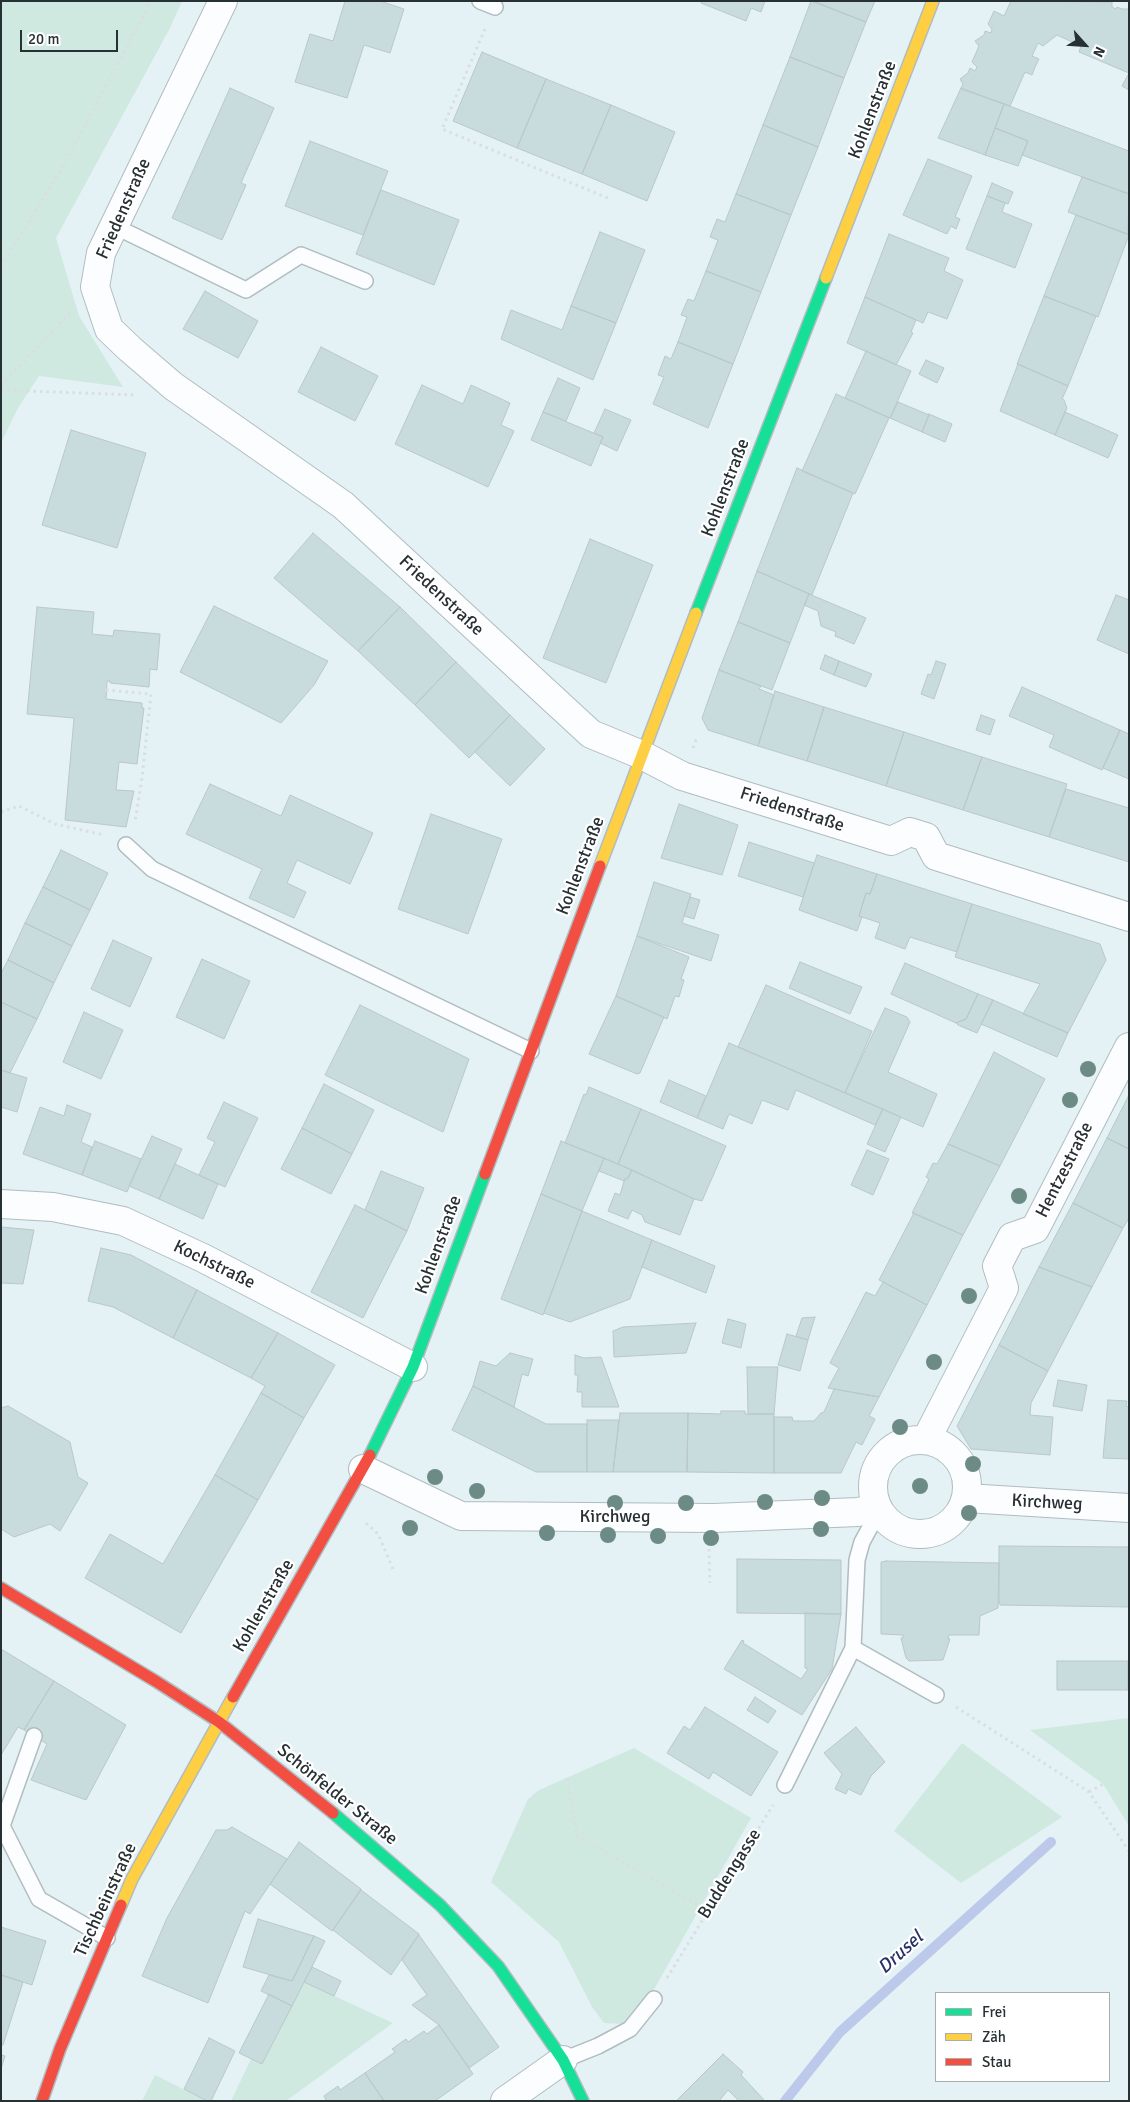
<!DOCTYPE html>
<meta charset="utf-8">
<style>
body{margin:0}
#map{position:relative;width:1130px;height:2102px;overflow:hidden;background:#e4f2f6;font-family:Signika,sans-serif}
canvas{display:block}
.frame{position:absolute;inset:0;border:2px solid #273134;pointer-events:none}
.legend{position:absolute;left:935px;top:1992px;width:175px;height:90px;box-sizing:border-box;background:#fff;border:1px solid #a9adae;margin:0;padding:6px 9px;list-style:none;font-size:15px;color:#273134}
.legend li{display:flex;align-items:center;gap:10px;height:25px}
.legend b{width:25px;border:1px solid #a9adae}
.north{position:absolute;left:1060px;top:20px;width:50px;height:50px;-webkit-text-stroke:4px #fff;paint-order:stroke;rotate:116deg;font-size:14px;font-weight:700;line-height:20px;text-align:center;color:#273134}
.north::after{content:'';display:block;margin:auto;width:18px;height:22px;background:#273134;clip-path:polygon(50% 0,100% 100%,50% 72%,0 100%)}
.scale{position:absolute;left:20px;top:30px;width:98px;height:22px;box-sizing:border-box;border:2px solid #273134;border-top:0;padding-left:6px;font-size:15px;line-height:18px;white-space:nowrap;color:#273134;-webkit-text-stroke:4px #fff;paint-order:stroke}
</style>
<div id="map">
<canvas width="1130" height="2102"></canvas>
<div class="frame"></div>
<ul class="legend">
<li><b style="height:6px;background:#16e098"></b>Frei</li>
<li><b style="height:6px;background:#ffcf43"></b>Zäh</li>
<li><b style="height:6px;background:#f24e42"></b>Stau</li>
</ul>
<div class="north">N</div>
<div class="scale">20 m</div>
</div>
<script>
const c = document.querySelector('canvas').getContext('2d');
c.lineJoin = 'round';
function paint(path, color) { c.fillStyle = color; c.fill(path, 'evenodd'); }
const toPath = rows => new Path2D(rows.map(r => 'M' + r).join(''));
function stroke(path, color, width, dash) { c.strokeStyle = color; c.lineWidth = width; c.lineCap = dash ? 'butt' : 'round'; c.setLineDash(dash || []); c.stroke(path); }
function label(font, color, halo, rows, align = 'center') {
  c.font = font + ' Signika,sans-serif'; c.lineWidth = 4.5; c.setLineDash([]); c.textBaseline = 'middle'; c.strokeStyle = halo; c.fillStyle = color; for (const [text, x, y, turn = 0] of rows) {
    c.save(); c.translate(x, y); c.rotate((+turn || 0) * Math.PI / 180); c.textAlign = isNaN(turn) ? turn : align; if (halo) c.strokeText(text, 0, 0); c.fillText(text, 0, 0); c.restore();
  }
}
paint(toPath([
 [1,1,182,1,170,28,56,238,79,316,123,387,39,376,18,408,1,443],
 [1129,1718,1129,1826,1103,1784,1030,1730],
 [962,1743,1062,1817,961,1883,894,1831],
 [634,1748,751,1818,652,1993,624,2024,604,2023,592,2007,559,1942,491,1882,528,1799,539,1790],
 [304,1982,393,2023,286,2101,231,2101,251,2059,262,2064],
 [155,2075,207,2101,142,2101]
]), '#cfe9e1');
stroke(toPath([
 [785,2101,840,2032,1051,1842]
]), '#bcc9ea', 10);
const building = toPath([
 [345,1,380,1,404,9,390,53,364,45,347,98,295,82,310,34,333,41,345,1],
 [702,1,765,1,761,12,751,8,746,21,701,3,702,1],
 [811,1,866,22,844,78,790,57,811,1],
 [813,1,875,1,866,22,813,1],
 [1011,1,1112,2,1112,7,1116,9,1117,7,1122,9,1129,9,1129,90,1122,86,1129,73,1079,52,1081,46,1057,35,1043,46,1038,43,1032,56,1039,59,1035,67,1032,75,1025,72,1010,106,961,89,963,84,960,79,968,73,970,68,975,71,977,67,972,62,979,46,975,41,984,35,985,31,991,33,992,29,988,24,994,11,1004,16,1011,1],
 [482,52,546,79,517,148,453,121,482,52],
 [790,57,844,78,818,147,763,125,790,57],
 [546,79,611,105,582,174,517,148,546,79],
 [230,88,274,108,241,183,246,185,222,240,172,218,230,88],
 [961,88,1004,104,985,155,938,138,961,88],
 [1004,104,1129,151,1129,194,1022,155,1028,141,995,128,1004,104],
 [611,105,675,132,647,201,582,174,611,105],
 [763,125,818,147,791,215,736,194,763,125],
 [995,128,1028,141,1018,166,985,155,995,128],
 [310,141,388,171,363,235,285,206,310,141],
 [928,159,972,176,955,217,960,219,956,229,951,226,947,234,903,215,928,159],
 [1082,177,1129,194,1128,234,1068,212,1082,177],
 [992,183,1013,192,1008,204,987,196,992,183],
 [381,190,459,220,434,285,356,254,381,190],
 [736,194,791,215,761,292,706,271,718,240,710,237,717,219,725,222,736,194],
 [987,196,1005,203,1002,212,1032,224,1015,268,966,249,987,196],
 [1076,215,1129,235,1098,317,1044,296,1076,215],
 [600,232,645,250,616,323,571,306,600,232],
 [889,234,949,258,944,271,963,280,947,319,928,312,923,323,865,297,889,234],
 [706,271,761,292,733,364,678,342,687,317,681,315,688,299,694,301,706,271],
 [205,291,258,321,238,358,183,329,205,291],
 [1044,296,1096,316,1068,386,1017,364,1044,296],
 [865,297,916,320,911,332,913,333,896,365,847,343,865,297],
 [571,306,616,323,593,380,501,339,511,310,562,330,571,306],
 [678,342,733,364,708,428,653,404,664,377,658,375,665,356,671,359,678,342],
 [321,347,378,376,355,421,298,392,321,347],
 [866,351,911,371,890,418,845,398,866,351],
 [926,360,944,368,937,383,919,374,926,360],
 [1018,364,1068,386,1062,399,1064,400,1067,408,1055,435,1000,411,1018,364],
 [558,378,580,388,566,421,543,412,558,378],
 [422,385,463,404,471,385,510,403,501,425,514,431,488,487,395,444,422,385],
 [836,394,889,418,855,494,802,471,836,394],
 [898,402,929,415,922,432,890,418,898,402],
 [605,409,631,420,617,451,600,443,603,437,594,433,605,409],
 [543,412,603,437,591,466,531,440,543,412],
 [1065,412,1118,435,1108,458,1055,435,1065,412],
 [929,414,952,424,945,442,922,432,929,414],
 [71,430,146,453,117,548,42,525,71,430],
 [797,468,853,493,812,595,757,571,797,468],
 [313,533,400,607,358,651,274,578,313,533],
 [590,539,653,565,606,683,543,658,590,539],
 [757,571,809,594,790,643,738,622,757,571],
 [809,594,866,618,854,644,835,636,836,632,821,626,818,611,804,605,809,594],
 [1116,595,1129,600,1129,654,1097,640,1116,595],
 [214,606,328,661,314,685,281,723,180,672,214,606],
 [37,607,94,612,92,634,113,636,114,630,160,634,157,670,150,669,149,687,110,683,110,681,107,681,106,699,142,703,142,708,144,708,137,764,119,762,116,790,134,791,126,827,65,820,74,718,27,714,37,607],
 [400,607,456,662,415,705,358,651,400,607],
 [738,622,790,643,772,690,719,670,738,622],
 [825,655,839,661,834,675,820,669,825,655],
 [839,661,872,674,866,687,834,675,839,661],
 [936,661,946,664,934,699,921,694,928,674,931,675,936,661],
 [456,662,510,715,469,758,415,705,456,662],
 [719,670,761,686,759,689,774,695,758,746,708,730,702,718,719,670],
 [1022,687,1120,730,1102,770,1049,747,1054,735,1009,716,1022,687],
 [775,691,824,707,807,761,758,746,775,691],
 [824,707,904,732,886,786,807,761,824,707],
 [510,715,545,749,510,786,475,752,510,715],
 [981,715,995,720,990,735,976,730,981,715],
 [1120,730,1129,734,1129,779,1103,768,1120,730],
 [904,732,982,757,963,810,886,786,904,732],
 [982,757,1067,784,1049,837,963,810,982,757],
 [210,784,281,816,290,795,373,833,350,884,297,860,287,883,306,892,294,918,249,898,262,869,186,834,210,784],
 [1066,789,1129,808,1129,862,1049,837,1066,789],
 [679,804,738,825,722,875,661,858,679,804],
 [431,814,502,839,468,934,398,909,431,814],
 [749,842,814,863,803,897,738,876,749,842],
 [61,850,108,873,90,910,43,887,61,850],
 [817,855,877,874,870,894,866,893,859,916,862,917,857,931,799,910,817,855],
 [877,874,972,904,957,952,910,937,905,949,875,938,880,923,859,916,866,893,870,894,877,874],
 [654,882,691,894,682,923,719,935,711,961,637,936,654,882],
 [43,887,90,910,72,946,25,923,43,887],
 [690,897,700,900,694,919,684,916,690,897],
 [972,904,1100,944,1106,960,1068,1033,1023,1014,1040,984,955,957,972,904],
 [25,923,72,946,54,983,8,960,25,923],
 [637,936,689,957,681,979,684,980,679,997,675,996,667,1019,616,996,637,936],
 [113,940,152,958,130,1007,91,989,113,940],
 [202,959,250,981,224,1039,176,1017,202,959],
 [8,960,54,983,37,1019,1,1002,1,973,8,960],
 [800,962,862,987,850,1014,789,988,800,962],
 [905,963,978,994,966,1019,956,1023,891,994,905,963],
 [766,985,872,1031,845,1093,738,1047,766,985],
 [978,994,993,1000,977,1033,958,1025,956,1023,966,1019,978,994],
 [616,996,664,1017,640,1073,637,1074,589,1054,616,996],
 [993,1000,1068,1033,1057,1057,981,1024,993,1000],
 [1,1002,37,1019,10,1073,1,1070,1,1002],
 [360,1005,469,1059,443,1132,325,1075,360,1005],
 [885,1008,907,1017,910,1022,888,1072,937,1094,923,1127,845,1093,885,1008],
 [84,1012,123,1030,101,1079,63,1062,84,1012],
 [729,1043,883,1109,875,1125,796,1090,788,1110,762,1100,752,1124,729,1114,723,1129,697,1118,729,1043],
 [994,1052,1045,1079,1000,1166,948,1144,994,1052],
 [1,1070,27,1078,17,1112,1,1107,1,1070],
 [669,1080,706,1096,697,1118,660,1102,669,1080],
 [324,1084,374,1110,352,1154,302,1128,324,1084],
 [589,1087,641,1109,618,1164,565,1143,584,1094,586,1095,589,1087],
 [1129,1095,1129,1149,1107,1138,1129,1095],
 [224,1102,258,1118,225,1187,199,1175,215,1142,207,1138,224,1102],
 [67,1105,91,1114,81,1142,92,1147,82,1175,23,1154,40,1107,64,1116,67,1105],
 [641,1109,726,1146,702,1201,694,1199,618,1164,641,1109],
 [883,1109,901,1117,885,1152,867,1144,883,1109],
 [302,1128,352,1154,331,1194,281,1169,302,1128],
 [152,1136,182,1149,159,1199,129,1186,152,1136],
 [1107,1138,1129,1149,1129,1218,1123,1228,1073,1203,1107,1138],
 [95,1141,141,1159,127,1192,82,1175,95,1141],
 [561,1141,604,1158,582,1211,541,1194,561,1141],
 [948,1144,1000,1166,963,1235,912,1213,929,1179,926,1177,933,1163,937,1164,948,1144],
 [867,1150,889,1159,873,1195,851,1185,867,1150],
 [604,1158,632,1170,628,1178,624,1181,599,1171,604,1158],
 [175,1164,218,1184,203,1219,159,1199,175,1164],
 [632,1170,694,1199,680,1235,645,1222,642,1215,632,1210,628,1219,608,1211,615,1193,620,1195,625,1178,628,1178,632,1170],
 [381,1171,424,1188,407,1231,365,1210,381,1171],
 [541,1194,582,1211,543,1315,501,1299,541,1194],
 [1073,1203,1123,1228,1092,1287,1039,1267,1073,1203],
 [355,1205,407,1231,363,1318,311,1292,355,1205],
 [582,1211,652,1240,630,1299,570,1322,544,1313,582,1211],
 [914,1213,963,1235,927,1305,879,1280,914,1213],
 [1,1227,34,1230,23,1284,1,1283,1,1227],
 [652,1240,715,1266,706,1293,642,1267,652,1240],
 [101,1248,131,1255,197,1290,173,1338,113,1307,88,1301,101,1248],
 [1039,1267,1092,1287,1048,1371,999,1345,1039,1267],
 [883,1282,927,1305,879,1397,828,1388,839,1368,830,1363,866,1292,875,1296,883,1282],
 [197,1290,278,1333,251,1378,173,1338,197,1290],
 [815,1317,808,1340,796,1336,802,1318,815,1317],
 [728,1319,746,1324,741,1348,722,1343,728,1319],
 [696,1323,686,1353,614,1357,613,1331,623,1327,696,1323],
 [278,1333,335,1365,304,1418,261,1393,265,1386,251,1378,278,1333],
 [787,1334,808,1340,800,1371,778,1365,787,1334],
 [999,1345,1048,1371,1031,1403,1030,1415,1053,1417,1050,1455,971,1449,957,1426,999,1345],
 [510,1353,533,1359,528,1376,522,1374,514,1407,473,1386,480,1361,496,1366,510,1353],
 [575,1355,584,1358,601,1357,619,1407,582,1407,582,1392,577,1392,578,1375,575,1375,575,1355],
 [747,1367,778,1367,774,1414,748,1414,747,1367],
 [1058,1380,1087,1385,1082,1411,1053,1406,1058,1380],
 [473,1386,546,1424,587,1424,587,1472,536,1472,452,1430,473,1386],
 [834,1389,879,1397,869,1416,875,1419,862,1445,856,1442,841,1473,774,1473,774,1417,792,1417,793,1421,814,1421,821,1413,824,1412,834,1389],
 [261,1393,304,1418,258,1500,215,1475,261,1393],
 [1108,1400,1127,1401,1126,1406,1129,1407,1129,1459,1103,1458,1108,1400],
 [8,1406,70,1442,78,1477,88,1483,60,1531,50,1524,14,1537,1,1529,1,1408,8,1406],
 [721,1411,745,1411,745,1414,774,1414,774,1473,687,1472,688,1413,721,1414,721,1411],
 [620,1413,688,1413,687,1472,613,1472,620,1413],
 [587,1420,619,1420,613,1472,587,1472,587,1420],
 [215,1475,258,1500,181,1633,85,1578,110,1534,163,1564,215,1475],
 [999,1546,1129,1547,1129,1607,1000,1605,999,1600,999,1546],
 [737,1559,841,1560,841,1614,737,1613,737,1559],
 [886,1561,999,1563,998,1608,980,1616,979,1635,949,1635,948,1639,950,1639,943,1660,909,1661,906,1658,901,1638,903,1638,903,1635,881,1634,881,1562,886,1561],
 [805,1613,841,1614,832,1669,802,1715,724,1669,742,1640,744,1641,743,1643,801,1679,808,1669,805,1668,805,1613],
 [1,1649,54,1681,24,1730,18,1727,1,1755,1,1649],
 [1057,1661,1128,1661,1128,1690,1057,1690,1057,1661],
 [54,1681,126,1725,86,1800,31,1780,47,1744,24,1730,54,1681],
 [755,1697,776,1711,768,1723,747,1710,755,1697],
 [705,1707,778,1752,751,1796,713,1772,709,1779,667,1753,684,1726,690,1730,705,1707],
 [856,1727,885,1762,871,1776,861,1795,848,1789,846,1794,835,1789,842,1774,824,1753,856,1727],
 [232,1827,287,1859,250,1914,245,1911,208,2003,142,1976,167,1918,216,1830,227,1830,232,1827],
 [299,1842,361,1889,332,1931,270,1884,299,1842],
 [361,1890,419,1934,391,1975,333,1930,361,1890],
 [258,1919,314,1936,292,1981,243,1967,258,1919],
 [1,1927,46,1941,32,1985,1,1975,1,1927],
 [419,1935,499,2047,469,2068,439,2025,412,2005,427,1995,402,1960,419,1935],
 [314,1936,325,1941,292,2006,261,1991,269,1975,292,1981,314,1936],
 [312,1967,341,1981,334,1996,304,1982,312,1967],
 [1,1975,23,1982,3,2045,1,2045,1,1975],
 [269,1994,292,2006,262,2064,239,2053,269,1994],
 [439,2025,473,2074,435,2101,384,2101,365,2073,395,2052,392,2049,406,2039,408,2042,424,2031,427,2034,439,2025],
 [209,2038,235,2051,211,2101,207,2101,184,2089,209,2038],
 [723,2054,743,2072,741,2075,765,2101,739,2101,728,2090,719,2101,676,2101,723,2054],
 [1,2055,5,2056,1,2069,1,2055],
 [365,2073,384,2101,325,2101,326,2100,324,2096,338,2086,340,2090,365,2073]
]);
paint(building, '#c8dbdd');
stroke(building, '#bbc7c8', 1);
const lane = toPath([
 [480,1,495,7],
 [114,226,246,290,301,255,365,281],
 [126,845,152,869,531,1051],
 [853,1648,936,1695],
 [34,1736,2,1826,39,1899,107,1938],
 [785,1785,853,1648,857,1560,862,1542,879,1511],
 [563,2060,598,2046,630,2029,654,1999]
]);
const street = toPath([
 [223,1,101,253,95,287,109,329,130,349,173,386,343,505,591,734,642,755,682,776,891,841,910,832,926,837,936,856,1129,917],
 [1,1204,53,1207,123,1221,203,1258,413,1367],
 [926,1440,1004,1288,997,1266,1012,1237,1035,1229,1129,1047],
 '873 1487a47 47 0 1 1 94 0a47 47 0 1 1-94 0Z',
 [363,1469,461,1516,714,1518,858,1512,877,1508],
 [966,1498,1129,1508],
 [505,2101,563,2060]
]);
const fast = toPath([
 [696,613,826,278],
 [370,1455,413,1367,485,1174],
 [333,1813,440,1905,498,1966,563,2060,583,2101]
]);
const slow = toPath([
 [826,278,933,1],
 [600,866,696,613],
 [121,1905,132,1879,233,1697]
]);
const jam = toPath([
 [485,1174,600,866],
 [1,1588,157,1682,219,1722,333,1813],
 [233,1697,370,1455],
 [42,2101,60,2049,121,1905]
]);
stroke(lane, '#b1bcc0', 18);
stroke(street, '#b1bcc0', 30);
stroke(fast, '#b1bcc0', 14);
stroke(slow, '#b1bcc0', 14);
stroke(jam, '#b1bcc0', 14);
stroke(toPath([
 [485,29,442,129,610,199],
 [1,267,65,163,151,1],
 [1,385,72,311],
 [1,390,136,395],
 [106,690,151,694,142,778,135,822],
 [693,748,697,737],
 [1,812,19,806,55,824,104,835],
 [366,1523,378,1534,393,1569],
 [709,1549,710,1583],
 [956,1707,1089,1792,1129,1851],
 [567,1778,577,1836,707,1910],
 [1089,1792,1103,1784],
 [667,1978,773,1805]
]), '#dadee0', 3, [2.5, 4]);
stroke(lane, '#fbfdfe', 15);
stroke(street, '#fbfdfe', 28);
stroke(fast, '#16e098', 11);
stroke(slow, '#ffcf43', 11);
stroke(jam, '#f24e42', 11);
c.fillStyle = '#6b8b84';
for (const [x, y] of [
 [1088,1069],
 [1070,1100],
 [1019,1196],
 [969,1296],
 [934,1362],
 [900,1427],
 [973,1464],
 [435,1477],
 [920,1486],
 [477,1491],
 [822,1498],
 [765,1502],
 [615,1503],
 [686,1503],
 [969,1513],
 [410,1528],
 [821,1529],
 [547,1533],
 [608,1535],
 [658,1536],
 [711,1538]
]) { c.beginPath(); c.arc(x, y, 8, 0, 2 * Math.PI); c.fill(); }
label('18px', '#273134', '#fff', [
 ["Kohlenstraße",873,110,-69],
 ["Friedenstraße",124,209,-66],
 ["Kohlenstraße",726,488,-69],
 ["Friedenstraße",441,596,43],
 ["Friedenstraße",792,810,18],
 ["Kohlenstraße",581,866,-69],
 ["Hentzestraße",1065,1170,-63],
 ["Kohlenstraße",439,1245,-70],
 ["Kochstraße",214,1265,26],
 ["Kirchweg",1047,1503,3],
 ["Kirchweg",615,1517],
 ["Kohlenstraße",264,1606,-60],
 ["Schönfelder Straße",337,1795,39],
 ["Buddengasse",730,1874,-58],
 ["Tischbeinstraße",106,1900,-65]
]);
label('italic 19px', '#283169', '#fff', [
 ["Drusel",901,1953,-42]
]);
</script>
